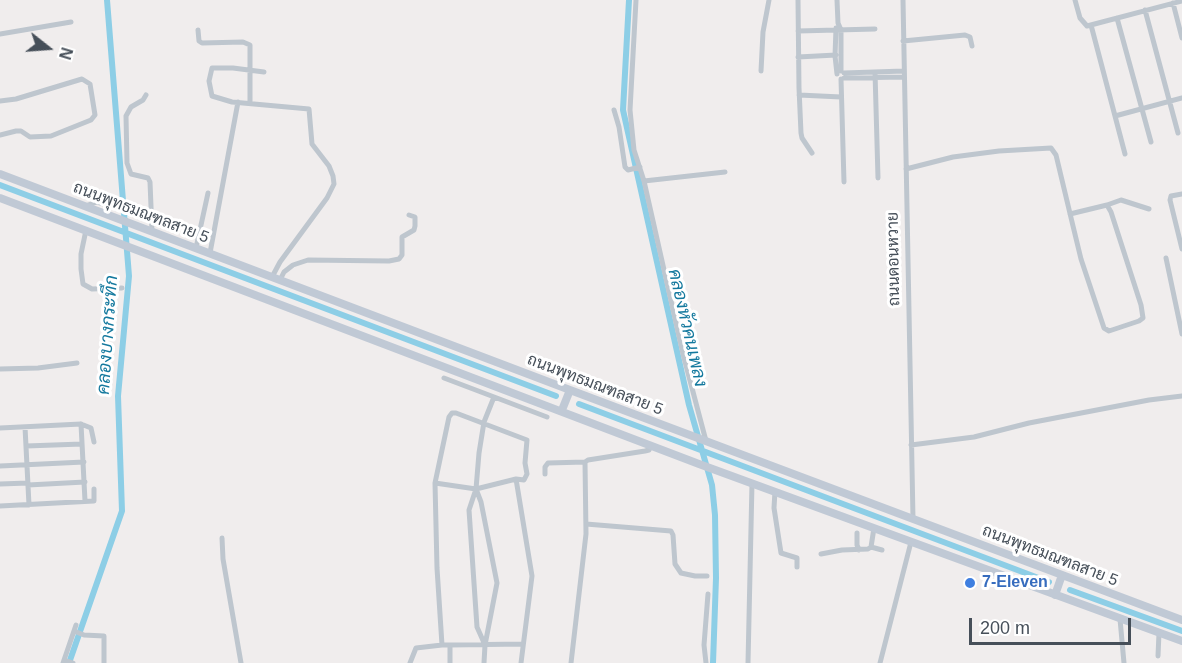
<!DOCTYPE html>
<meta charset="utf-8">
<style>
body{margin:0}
#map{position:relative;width:1182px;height:663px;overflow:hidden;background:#f0eded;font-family:Arial,sans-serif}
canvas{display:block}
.north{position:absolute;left:18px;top:18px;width:60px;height:60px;-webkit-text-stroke:4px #fff;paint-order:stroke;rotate:107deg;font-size:16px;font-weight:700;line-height:24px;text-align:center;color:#464f59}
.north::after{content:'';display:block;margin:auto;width:21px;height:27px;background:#464f59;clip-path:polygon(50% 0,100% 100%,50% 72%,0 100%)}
.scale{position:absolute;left:969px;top:618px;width:162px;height:27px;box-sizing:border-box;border:3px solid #464f59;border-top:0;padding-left:8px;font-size:18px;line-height:21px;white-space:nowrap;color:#464f59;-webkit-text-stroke:4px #fff;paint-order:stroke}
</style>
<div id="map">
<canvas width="1182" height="663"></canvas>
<div class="north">N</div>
<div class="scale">200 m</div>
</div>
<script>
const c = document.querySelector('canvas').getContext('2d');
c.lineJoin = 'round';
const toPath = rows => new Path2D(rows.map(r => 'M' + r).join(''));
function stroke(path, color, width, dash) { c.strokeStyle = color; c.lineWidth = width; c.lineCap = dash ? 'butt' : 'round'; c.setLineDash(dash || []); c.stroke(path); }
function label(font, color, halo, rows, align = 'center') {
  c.font = font + ' Arial,Sarabun,sans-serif'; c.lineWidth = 6; c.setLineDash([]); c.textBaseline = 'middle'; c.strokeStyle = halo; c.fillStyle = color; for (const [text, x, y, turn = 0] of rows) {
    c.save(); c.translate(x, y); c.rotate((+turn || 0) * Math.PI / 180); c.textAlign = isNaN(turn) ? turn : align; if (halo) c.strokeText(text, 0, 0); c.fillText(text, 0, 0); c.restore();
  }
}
stroke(toPath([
 [629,0,623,110,689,405,712,485,715,515,716,578,713,663],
 [0,185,556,396],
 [579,404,1049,582],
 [1070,590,1182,631],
 [69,663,122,511,118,396,129,276,107,0]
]), '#8dcee6', 6);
stroke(toPath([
 [636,0,630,110,634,150,644,181,683,354,706,441],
 [798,0,799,88,801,133,802,138,812,153],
 [837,0,838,23,841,30,841,71],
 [903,0,913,518],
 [1075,0,1080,18,1087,26,1182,1],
 [1173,3,1182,38],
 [1145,10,1178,133],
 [1117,18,1151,142],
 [1091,25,1115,116],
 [836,28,835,56,837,74],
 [198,30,199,41,202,43,243,42,250,45,250,103],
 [798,31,875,29],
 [0,34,71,22],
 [903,41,965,35,970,37,972,46],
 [798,57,836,55],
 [761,71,763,32,769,0],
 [264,72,233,68,212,68,209,81,212,96,232,102,309,109,312,144,329,166,333,176,334,184,327,198,280,262,272,277],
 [875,72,878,178],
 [844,73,904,71],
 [844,78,904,77],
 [841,79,844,182],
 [146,95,143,100,131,107,126,116,127,163,131,174,148,178,150,182,152,231],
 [799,95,841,97],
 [0,101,16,99,82,79,90,84,95,115,91,120,51,136,30,137,21,131,16,131,0,135],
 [614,110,619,127,625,167,628,170,640,167],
 [1125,154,1115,116,1182,98],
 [906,169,953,157,999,151,1051,148,1056,155,1073,226,1081,259,1104,328,1109,331,1139,321,1143,318,1141,305,1111,212,1107,205,1070,214],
 [644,181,725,172],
 [1182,194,1171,196,1170,200,1182,249],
 [1107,205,1121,200,1149,209],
 [85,206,97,202,111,206],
 [86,230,81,254,81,269,83,284,92,289,122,288],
 [196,248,208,193],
 [210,253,238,102],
 [1166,258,1182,334],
 [280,280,284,272,293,265,308,260,389,261,399,259,402,255,402,237,414,230,415,226,415,217,409,215],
 [0,369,38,368,77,363],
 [444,378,547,417],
 [81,424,91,428,94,442],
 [25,427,29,505],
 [0,428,81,424,85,501],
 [911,445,974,437,1029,423,1149,400,1182,396],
 [26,446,82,444],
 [0,466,84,462],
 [545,474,545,467,548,463,585,462],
 [516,479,532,576,521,663],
 [435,483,476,489,516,479,524,480,527,474,525,463,527,440,456,413,452,413,449,417,435,483,437,568,442,645,450,645],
 [0,484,28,483],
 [28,485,85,482],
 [476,489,481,502,497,583,485,645,484,663],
 [775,491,774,508,781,553,797,558,797,567],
 [0,506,94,501,94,489],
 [586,524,671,531,673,535,675,564,681,573,695,576,707,576],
 [857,533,857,545,859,550],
 [222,538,223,559,241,663],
 [871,547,882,550],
 [821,554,842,550,868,549,871,547,874,528],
 [1120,619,1124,663],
 [74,631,84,635,104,636,104,663],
 [485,645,477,627,469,510,476,489,479,453,484,422,494,397],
 [1158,656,1159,633],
 [64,660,73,663],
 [63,663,76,625],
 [410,663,416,648,442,645],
 [450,663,450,645,523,644],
 [571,663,586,534,585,462,588,460,645,451,649,450,651,445],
 [706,663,704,645,708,594],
 [748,663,752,483],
 [880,663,911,542]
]), '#bec6ce', 5);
stroke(toPath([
 [0,174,570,390,1182,620],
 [0,198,699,464,1182,641],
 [562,410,570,390],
 [1055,595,1062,575]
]), '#c0c9d5', 8);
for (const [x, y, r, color] of [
 [970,583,6,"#3f7fe0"]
]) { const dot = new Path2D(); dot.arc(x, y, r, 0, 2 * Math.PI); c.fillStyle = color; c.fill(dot); stroke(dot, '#fff', 2); }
label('16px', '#464f59', '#fff', [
 ["ถนนพุทธมณฑลสาย 5",141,213,21],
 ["ถนนดอนหวาย",894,259,-91],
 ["ถนนพุทธมณฑลสาย 5",595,385,21],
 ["ถนนพุทธมณฑลสาย 5",1050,556,21]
]);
label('bold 16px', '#366cbe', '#fff', [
 ["7-Eleven",982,583]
], 'left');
label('italic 18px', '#14799e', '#fff', [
 ["คลองหัวคนเพลง",687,328,77],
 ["คลองบางกระทึก",108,335,-86]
]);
</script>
